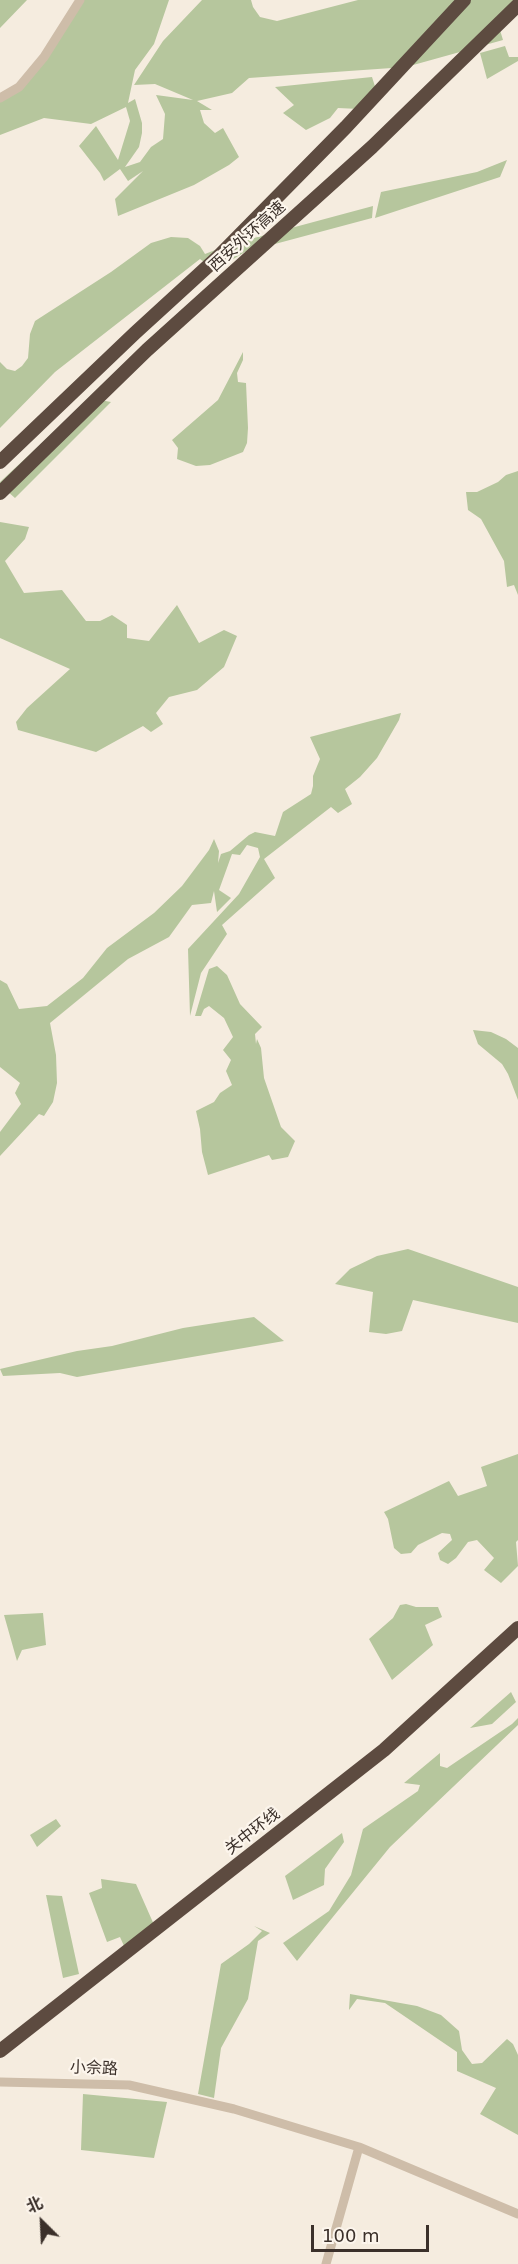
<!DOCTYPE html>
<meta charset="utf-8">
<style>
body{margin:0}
#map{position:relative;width:518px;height:2264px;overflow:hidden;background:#f5ecdf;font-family:"DejaVu Sans","Noto Sans SC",sans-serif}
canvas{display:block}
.north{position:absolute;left:12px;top:2192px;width:60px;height:60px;-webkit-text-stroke:4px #fcf5ec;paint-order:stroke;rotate:336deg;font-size:16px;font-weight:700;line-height:24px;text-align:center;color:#3b302a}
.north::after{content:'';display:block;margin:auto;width:21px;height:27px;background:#3b302a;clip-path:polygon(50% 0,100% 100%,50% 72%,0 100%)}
.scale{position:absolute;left:311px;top:2225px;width:118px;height:27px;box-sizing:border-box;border:3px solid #3b302a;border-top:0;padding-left:8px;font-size:18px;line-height:21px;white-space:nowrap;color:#3b302a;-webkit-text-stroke:4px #fcf5ec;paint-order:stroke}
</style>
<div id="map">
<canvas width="518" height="2264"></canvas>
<div class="north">北</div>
<div class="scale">100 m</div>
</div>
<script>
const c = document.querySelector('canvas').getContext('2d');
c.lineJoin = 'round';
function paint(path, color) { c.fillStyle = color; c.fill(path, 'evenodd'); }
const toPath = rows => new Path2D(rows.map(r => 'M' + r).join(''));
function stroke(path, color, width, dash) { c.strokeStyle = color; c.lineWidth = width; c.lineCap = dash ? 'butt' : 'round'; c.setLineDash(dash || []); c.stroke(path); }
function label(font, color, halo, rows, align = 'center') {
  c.font = font + ' "DejaVu Sans","Noto Sans SC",sans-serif'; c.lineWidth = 4.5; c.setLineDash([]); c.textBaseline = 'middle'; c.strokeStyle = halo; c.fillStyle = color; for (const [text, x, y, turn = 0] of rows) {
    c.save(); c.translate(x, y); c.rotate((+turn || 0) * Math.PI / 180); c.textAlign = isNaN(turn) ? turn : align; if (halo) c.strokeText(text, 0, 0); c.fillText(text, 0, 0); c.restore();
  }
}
paint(toPath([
 [0,0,27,0,0,28],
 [79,0,169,0,154,44,135,70,128,103,135,99,142,123,142,133,139,147,125,167,140,162,151,147,163,139,165,114,156,95,193,100,155,84,134,85,163,41,202,0,251,0,253,7,260,17,277,21,358,0,518,0,496,17,503,40,406,67,249,78,232,93,197,101,212,110,200,110,204,123,215,133,223,128,239,157,229,165,194,185,118,216,115,199,143,171,128,181,120,169,104,181,100,173,79,146,96,126,118,160,130,121,126,107,91,124,44,118,0,135,0,99,20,86],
 [505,46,509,57,518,57,518,61,487,79,480,53],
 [372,77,379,99,359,109,338,108,330,118,306,130,283,113,294,105,275,87],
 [507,160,500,177,375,218,381,192,477,172],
 [373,206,372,218,245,252,215,270,200,259,55,372,0,428,0,362,7,369,15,371,22,366,28,358,30,334,35,321,111,272,151,243,171,237,188,238,200,246,205,254,228,245],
 [243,352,243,360,237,373,238,382,246,383,248,428,247,443,243,452,210,465,196,466,177,459,178,448,172,440,218,400],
 [100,400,111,402,15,498,0,485,0,482,75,412],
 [518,471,518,595,514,585,507,587,504,561,481,519,468,510,466,492,477,492,498,482,506,475],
 [0,522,29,527,25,539,5,561,24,593,62,590,86,621,100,621,112,615,127,625,127,638,149,641,177,605,199,643,224,630,237,636,224,667,197,690,169,697,156,713,163,724,151,732,143,726,96,752,18,730,16,722,27,708,70,669,0,638],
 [401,713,399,720,377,758,360,777,345,789,352,804,338,813,331,807,264,859,275,878,222,925,227,934,201,973,190,1016,188,949,239,894,260,857,258,848,247,845,240,855,232,854,219,890,231,898,217,912,214,891,211,903,192,905,169,937,128,959,50,1023,56,1055,57,1083,53,1102,44,1116,39,1114,0,1156,0,1132,21,1104,15,1093,20,1083,0,1067,0,980,7,984,19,1009,47,1006,83,978,107,948,154,913,182,886,209,850,214,839,219,851,218,863,221,854,230,851,249,835,255,832,275,836,283,812,311,794,313,786,313,776,320,759,310,737],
 [217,966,227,975,240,1004,262,1027,255,1034,256,1044,257,1039,261,1048,264,1078,281,1127,295,1141,288,1157,272,1160,269,1155,208,1175,202,1152,200,1129,196,1111,214,1102,220,1093,232,1085,226,1071,231,1060,223,1050,233,1037,224,1018,209,1006,204,1009,201,1016,195,1016,209,969],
 [473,1030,491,1032,506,1039,518,1048,518,1100,508,1074,502,1064,478,1044],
 [408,1249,518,1287,518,1323,413,1300,402,1331,386,1334,369,1332,373,1292,335,1284,350,1269,377,1256],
 [254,1317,284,1341,77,1377,60,1373,3,1376,0,1369,77,1351,112,1346,183,1328],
 [518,1454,518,1540,516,1542,518,1566,501,1583,484,1570,494,1558,477,1540,468,1542,456,1558,448,1564,440,1560,438,1553,452,1540,450,1534,442,1533,418,1545,411,1553,401,1554,394,1548,388,1519,384,1512,449,1481,458,1496,487,1486,481,1467],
 [406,1604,416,1607,438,1607,442,1617,425,1625,433,1645,392,1680,369,1639,393,1618,400,1605],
 [43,1613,46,1645,22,1650,17,1661,4,1615],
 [511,1692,516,1702,492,1724,470,1728],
 [518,1718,518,1725,390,1847,297,1961,283,1943,329,1911,351,1875,363,1829,418,1791,420,1785,404,1783,440,1753,440,1766,447,1768,512,1724],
 [56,1819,61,1826,37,1847,30,1835],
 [342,1833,344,1842,325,1869,324,1885,293,1900,285,1876],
 [101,1879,136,1884,155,1927,124,1946,120,1937,107,1942,89,1893,102,1888],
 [46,1895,62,1896,79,1974,63,1978],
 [254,1926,270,1933,258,1941,248,1999,221,2048,214,2098,198,2094,221,1964,249,1944,262,1931],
 [350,1994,417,2006,441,2015,459,2031,462,2050,472,2064,482,2063,507,2039,513,2044,518,2055,518,2135,480,2114,496,2088,457,2071,457,2052,385,2003,357,1999,349,2010],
 [83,2094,167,2102,154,2158,81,2150]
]), '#b6c69d');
stroke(toPath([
 [0,98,19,87,44,57,80,0],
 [0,2082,129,2085,234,2109,359,2147,518,2214],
 [326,2264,359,2147]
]), '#cebda9', 9);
stroke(toPath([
 [0,462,135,333,218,257,346,127,464,0],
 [0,493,147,350,372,147,518,5],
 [0,2051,384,1750,518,1628]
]), '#5d4b40', 14);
label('16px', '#3b302a', '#fcf5ec', [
 ["西安外环高速",248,237,-42],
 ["关中环线",253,1832,-38],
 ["小佘路",94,2069,2]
]);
</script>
